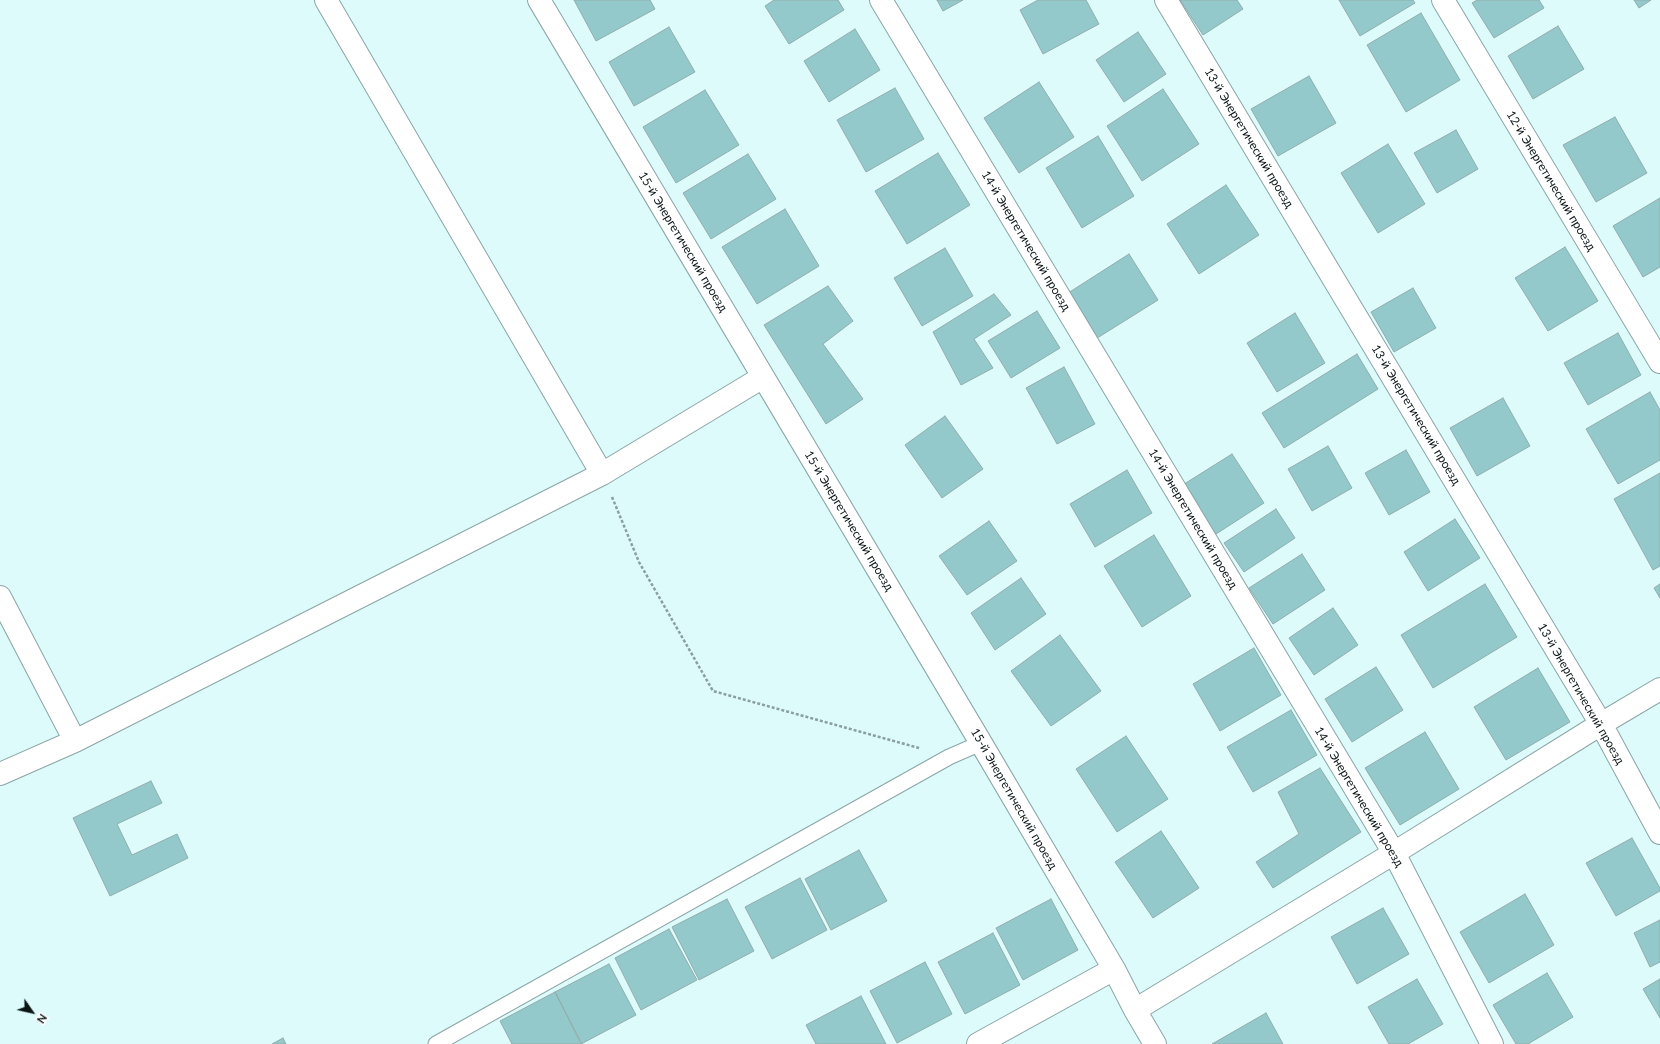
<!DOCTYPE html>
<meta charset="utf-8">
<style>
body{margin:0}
#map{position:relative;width:1660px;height:1044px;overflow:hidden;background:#defbfb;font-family:Lato,sans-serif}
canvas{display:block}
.north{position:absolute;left:12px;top:992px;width:40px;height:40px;-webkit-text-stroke:3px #fff;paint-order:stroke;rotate:124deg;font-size:11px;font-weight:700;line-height:16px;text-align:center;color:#0b1516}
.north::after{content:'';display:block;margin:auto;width:14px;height:18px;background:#0b1516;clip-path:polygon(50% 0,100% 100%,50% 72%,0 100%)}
</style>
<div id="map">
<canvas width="1660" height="1044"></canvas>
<div class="north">N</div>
</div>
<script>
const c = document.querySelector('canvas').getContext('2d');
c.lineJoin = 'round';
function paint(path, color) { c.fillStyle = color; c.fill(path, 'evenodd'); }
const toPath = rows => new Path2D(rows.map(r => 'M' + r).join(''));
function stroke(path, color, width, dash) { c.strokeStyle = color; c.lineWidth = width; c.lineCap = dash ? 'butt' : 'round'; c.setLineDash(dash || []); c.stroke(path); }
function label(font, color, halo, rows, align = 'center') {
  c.font = font + ' Lato,sans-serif'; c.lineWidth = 3; c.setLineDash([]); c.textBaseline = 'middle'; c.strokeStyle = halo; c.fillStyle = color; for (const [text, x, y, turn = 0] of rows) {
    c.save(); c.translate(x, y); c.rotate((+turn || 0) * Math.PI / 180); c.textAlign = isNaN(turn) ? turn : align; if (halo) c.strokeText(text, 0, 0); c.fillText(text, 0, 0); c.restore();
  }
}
const building = toPath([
 [574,0,650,0,655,9,596,41,574,0],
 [774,0,838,0,844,10,789,44,765,6,774,0],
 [937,0,963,0,943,11,937,0],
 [1038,0,1086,0,1099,24,1043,54,1020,10,1038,0],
 [1180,0,1237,0,1243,9,1203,35,1180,0],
 [1339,0,1413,0,1415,3,1360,36,1339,0],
 [1477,0,1539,0,1544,8,1494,38,1472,3,1477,0],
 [1634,0,1651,0,1639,8,1634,0],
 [1421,13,1460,80,1406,112,1367,45,1421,13],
 [1558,26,1584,69,1533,99,1508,56,1558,26],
 [669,27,695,72,634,106,609,62,669,27],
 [855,29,880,70,829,102,804,61,855,29],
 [1138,32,1166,74,1124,102,1096,60,1138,32],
 [1309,76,1336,123,1278,156,1251,109,1309,76],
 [1039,82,1074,137,1019,173,984,118,1039,82],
 [895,88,924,139,866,172,837,120,895,88],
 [1163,89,1199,144,1142,181,1107,126,1163,89],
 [705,90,739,145,676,183,643,127,705,90],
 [1615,117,1647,173,1596,202,1563,145,1615,117],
 [1456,130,1478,169,1437,193,1414,153,1456,130],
 [1098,136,1134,196,1082,228,1046,168,1098,136],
 [1388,144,1425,204,1378,233,1341,173,1388,144],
 [938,153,970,205,907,244,875,191,938,153],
 [748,154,776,199,711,239,683,193,748,154],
 [1226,185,1259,235,1199,274,1167,224,1226,185],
 [1660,198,1660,267,1643,277,1613,226,1660,198],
 [785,209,819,266,757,304,722,247,785,209],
 [1565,247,1598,301,1548,331,1515,278,1565,247],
 [945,248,973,296,922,326,894,278,945,248],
 [1129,254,1158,300,1094,340,1065,295,1129,254],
 [828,286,853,321,823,344,863,399,826,424,764,325,828,286],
 [1413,288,1436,328,1394,352,1371,312,1413,288],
 [994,294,1011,315,974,339,993,368,961,385,933,332,994,294],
 [1037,311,1060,348,1011,378,988,341,1037,311],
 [1295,313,1325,363,1277,392,1247,343,1295,313],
 [1618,333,1641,375,1588,405,1564,363,1618,333],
 [1357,354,1378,389,1284,448,1262,413,1357,354],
 [1064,367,1095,424,1057,444,1026,388,1064,367],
 [1650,392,1660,410,1660,460,1618,484,1586,429,1650,392],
 [1503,398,1530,446,1477,476,1450,428,1503,398],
 [945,416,983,469,942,498,905,445,945,416],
 [1328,446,1352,488,1312,511,1288,469,1328,446],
 [1406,450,1430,492,1389,515,1365,473,1406,450],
 [1232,454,1264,503,1213,536,1181,486,1232,454],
 [1127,470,1152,513,1095,547,1070,504,1127,470],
 [1660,473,1660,566,1653,570,1614,499,1660,473],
 [1276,509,1295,538,1244,572,1224,543,1276,509],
 [1455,519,1480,558,1428,591,1404,552,1455,519],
 [989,521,1017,561,967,595,939,556,989,521],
 [1154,535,1191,596,1142,627,1104,566,1154,535],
 [1302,554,1325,590,1273,624,1249,588,1302,554],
 [1021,578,1046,614,995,650,971,613,1021,578],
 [1485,584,1517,637,1433,688,1401,635,1485,584],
 [1660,584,1660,598,1654,588,1660,584],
 [1333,608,1358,645,1314,675,1289,638,1333,608],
 [1060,635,1101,691,1051,726,1011,671,1060,635],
 [1254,648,1281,695,1220,731,1193,684,1254,648],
 [1376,667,1403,710,1352,742,1325,699,1376,667],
 [1538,668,1570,722,1506,760,1474,707,1538,668],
 [1291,710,1317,755,1253,792,1227,747,1291,710],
 [1425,732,1459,789,1400,825,1365,768,1425,732],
 [1126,736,1168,799,1117,832,1076,769,1126,736],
 [1320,768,1361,832,1273,888,1256,862,1299,834,1278,792,1320,768],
 [151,781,162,803,117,824,132,855,177,834,188,858,110,896,73,818,151,781],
 [1161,831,1199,888,1153,918,1115,862,1161,831],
 [1632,838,1660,888,1660,891,1616,916,1586,863,1632,838],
 [859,850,887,901,831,930,805,879,859,850],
 [800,878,827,930,772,959,745,907,800,878],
 [1525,894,1554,945,1489,983,1460,932,1525,894],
 [727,899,754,951,699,980,672,927,727,899],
 [1051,899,1078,950,1023,980,996,928,1051,899],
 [1383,908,1409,954,1357,984,1331,937,1383,908],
 [1660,920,1660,962,1650,967,1634,933,1660,920],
 [669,929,697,980,641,1010,615,958,669,929],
 [993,933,1020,985,965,1014,938,962,993,933],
 [925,962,952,1014,897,1043,870,991,925,962],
 [609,964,636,1015,581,1044,555,992,609,964],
 [1547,973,1573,1017,1528,1044,1516,1044,1493,1005,1547,973],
 [1417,979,1443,1024,1408,1044,1389,1044,1368,1007,1417,979],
 [1660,979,1660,1018,1643,989,1660,979],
 [555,992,582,1044,512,1044,500,1021,555,992],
 [861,996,886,1044,816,1044,806,1025,861,996],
 [1266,1013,1283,1044,1212,1044,1266,1013],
 [283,1038,286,1044,272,1044,283,1038]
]);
paint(building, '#93c9ca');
stroke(building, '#91adad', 1);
const service = toPath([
 [436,1044,949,757,981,743]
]);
const minor = toPath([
 [326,0,602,474],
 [539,0,981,743,1114,969,1135,1010,1155,1044],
 [881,0,1394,853,1492,1044],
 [1166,0,1601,724,1660,833],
 [1443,0,1660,362],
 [0,597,75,741],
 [0,774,75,741,602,474,763,377],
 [1135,1010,1394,853,1601,724,1660,689],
 [978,1044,1114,969]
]);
stroke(service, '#8aa5a6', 17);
stroke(minor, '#8aa5a6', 24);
stroke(toPath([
 [612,497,639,562,713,691,919,748]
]), '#8a9f9f', 2.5, [3, 2]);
stroke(service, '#fff', 15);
stroke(minor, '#fff', 22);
label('12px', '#0b1516', '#fff', [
 ["13-й Энергетический проезд",1249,138,59],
 ["12-й Энергетический проезд",1551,181,59],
 ["14-й Энергетический проезд",1026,241,59],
 ["15-й Энергетический проезд",683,242,59],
 ["13-й Энергетический проезд",1416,415,59],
 ["14-й Энергетический проезд",1193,519,59],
 ["15-й Энергетический проезд",849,521,59],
 ["13-й Энергетический проезд",1581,694,60],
 ["14-й Энергетический проезд",1359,797,59],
 ["15-й Энергетический проезд",1014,799,60]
]);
</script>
